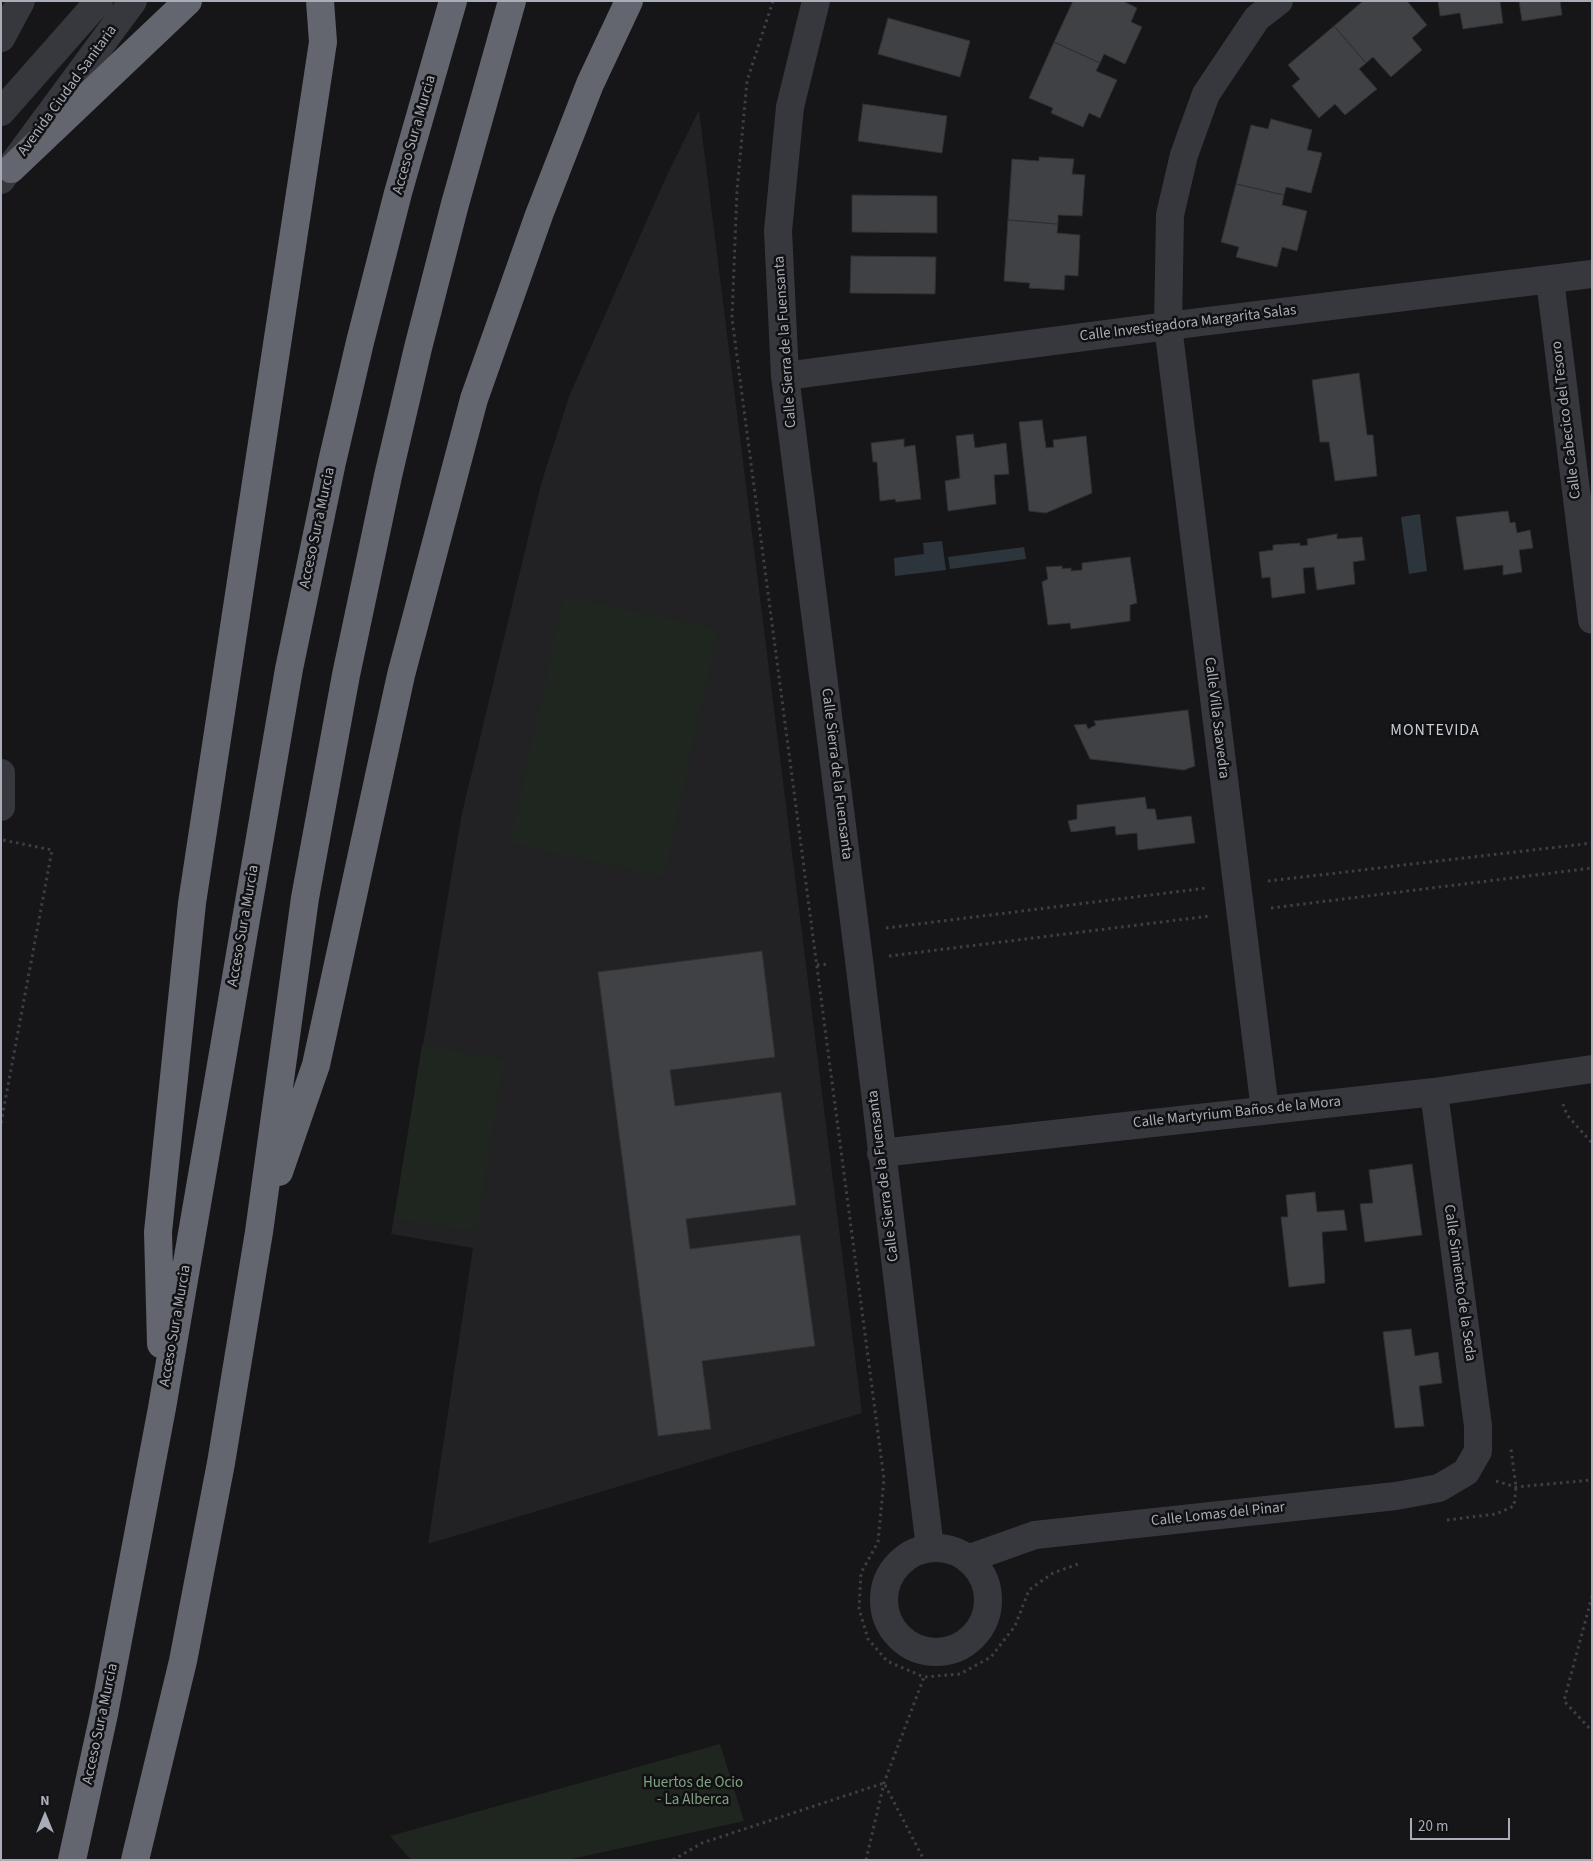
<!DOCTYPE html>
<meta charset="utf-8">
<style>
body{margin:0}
#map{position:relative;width:1593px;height:1861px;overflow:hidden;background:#161618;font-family:"Source Sans 3",sans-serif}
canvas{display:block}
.frame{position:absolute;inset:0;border:2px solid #a8adb8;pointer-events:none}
.north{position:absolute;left:20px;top:1791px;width:50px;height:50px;-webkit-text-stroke:4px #111113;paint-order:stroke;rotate:0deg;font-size:14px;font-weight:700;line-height:20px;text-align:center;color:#a8adb8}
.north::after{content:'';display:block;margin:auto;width:18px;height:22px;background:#a8adb8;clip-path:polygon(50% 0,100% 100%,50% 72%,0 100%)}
.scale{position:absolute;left:1410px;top:1818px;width:100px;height:22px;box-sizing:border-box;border:2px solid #a8adb8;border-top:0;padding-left:6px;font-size:15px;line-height:18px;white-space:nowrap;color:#a8adb8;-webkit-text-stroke:4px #111113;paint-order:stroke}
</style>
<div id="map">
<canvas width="1593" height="1861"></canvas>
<div class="frame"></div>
<div class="north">N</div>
<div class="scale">20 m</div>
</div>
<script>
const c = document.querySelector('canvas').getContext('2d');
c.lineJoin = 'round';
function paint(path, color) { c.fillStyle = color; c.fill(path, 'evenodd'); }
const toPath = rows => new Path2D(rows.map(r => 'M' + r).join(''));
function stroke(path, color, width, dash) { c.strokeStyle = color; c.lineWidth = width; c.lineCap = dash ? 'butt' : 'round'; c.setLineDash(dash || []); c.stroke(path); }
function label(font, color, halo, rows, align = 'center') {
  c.font = font + ' "Source Sans 3",sans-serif'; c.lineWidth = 5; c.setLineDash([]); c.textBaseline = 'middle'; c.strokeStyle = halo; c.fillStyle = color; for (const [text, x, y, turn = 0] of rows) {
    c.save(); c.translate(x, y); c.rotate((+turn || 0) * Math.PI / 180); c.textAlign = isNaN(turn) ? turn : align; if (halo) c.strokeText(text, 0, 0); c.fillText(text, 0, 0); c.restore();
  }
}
paint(toPath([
 [699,110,862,1413,428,1544,473,1248,391,1234,462,813,541,484,570,394,667,175]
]), '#222225');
paint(toPath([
 [564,596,718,629,664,877,510,843],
 [422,1045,504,1059,476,1232,394,1219],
 [720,1744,744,1821,567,1860,411,1860,390,1836]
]), '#1e261f');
paint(toPath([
 [1420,514,1427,571,1409,574,1401,517],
 [942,541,946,570,895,576,894,558,924,554,923,543],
 [1024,547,1026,559,950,569,948,557]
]), '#2c353c');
const building = toPath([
 [1073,1,1123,1,1137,8,1131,22,1142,27,1125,64,1104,54,1100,63,1054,42,1073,1],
 [1363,1,1407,1,1427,25,1412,38,1422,50,1391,77,1373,57,1366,63,1334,26,1363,1],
 [1438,1,1500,1,1503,23,1463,29,1460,13,1440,16,1438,1],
 [1519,1,1560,1,1562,15,1522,21,1519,1],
 [888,18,970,41,960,77,878,54,888,18],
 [1334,26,1366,63,1359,69,1377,89,1345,115,1335,104,1319,118,1292,86,1300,79,1288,65,1334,26],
 [1054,42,1100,63,1096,71,1117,80,1100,118,1089,113,1083,127,1051,113,1053,108,1029,98,1054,42],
 [863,104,947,116,942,153,858,141,863,104],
 [1271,119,1312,130,1307,150,1322,153,1311,193,1286,187,1284,195,1236,184,1251,125,1268,129,1271,119],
 [1039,157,1074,159,1072,174,1085,175,1082,216,1058,215,1058,224,1008,220,1012,159,1039,161,1039,157],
 [1236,184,1284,195,1282,205,1307,211,1297,251,1282,247,1277,267,1236,257,1239,247,1221,242,1236,184],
 [852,195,937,196,937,233,852,232,852,195],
 [1008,220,1058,224,1057,233,1080,235,1078,276,1065,275,1064,290,1029,288,1030,283,1004,281,1008,220],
 [851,256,936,257,935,294,850,293,851,256],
 [1359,373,1367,435,1373,435,1377,476,1335,481,1329,442,1320,442,1312,380,1359,373],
 [1042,420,1046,448,1054,447,1053,440,1086,436,1092,493,1046,513,1029,511,1019,422,1042,420],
 [973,434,975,448,1006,443,1009,474,994,475,996,504,948,511,945,481,960,478,956,436,973,434],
 [904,439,904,447,915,445,921,499,896,502,895,499,880,501,877,462,873,462,871,443,904,439],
 [1508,511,1510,523,1515,522,1517,533,1530,530,1533,548,1519,550,1522,572,1503,575,1503,565,1464,570,1456,517,1508,511],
 [1337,534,1337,539,1362,537,1365,560,1353,562,1355,584,1317,590,1314,567,1303,568,1305,593,1272,598,1270,577,1262,578,1259,552,1273,550,1273,545,1300,543,1300,546,1308,545,1307,539,1337,534],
 [1130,557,1137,603,1130,605,1130,621,1071,629,1070,623,1048,625,1042,582,1048,579,1046,567,1062,566,1062,569,1071,568,1071,571,1082,570,1082,563,1130,557],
 [1188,710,1195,766,1184,770,1090,759,1074,725,1086,724,1088,729,1096,725,1094,721,1188,710],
 [1145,797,1147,809,1155,809,1157,820,1191,816,1195,843,1138,850,1137,833,1116,835,1115,826,1071,832,1068,821,1077,819,1077,805,1145,797],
 [762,951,775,1057,670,1070,675,1106,781,1092,796,1205,686,1219,690,1249,800,1235,815,1346,702,1361,711,1429,658,1436,598,972,762,951],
 [1412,1164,1422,1235,1365,1242,1360,1204,1373,1203,1369,1170,1412,1164],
 [1315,1192,1317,1212,1344,1210,1347,1230,1322,1232,1325,1283,1289,1287,1281,1217,1288,1217,1286,1195,1315,1192],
 [1411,1329,1415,1356,1438,1352,1442,1383,1419,1386,1424,1426,1395,1428,1383,1332,1411,1329]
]);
paint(building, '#404145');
stroke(building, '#303034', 1);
stroke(toPath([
 [773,1,747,81,737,191,732,318,884,1479,878,1542,861,1573,859,1609,868,1639,887,1661,924,1677,960,1674,991,1657,1015,1626,1029,1590,1053,1573,1078,1564],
 [1268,881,1592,843],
 [1271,908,1592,868],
 [886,928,1207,888],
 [889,956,1210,916],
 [817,965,828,964],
 [1563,1104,1567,1115,1592,1143],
 [1,1123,52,850,3,840],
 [1496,1481,1516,1487,1592,1480],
 [1447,1520,1496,1514,1514,1506,1516,1487,1511,1449],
 [1592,1596,1564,1701,1592,1731],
 [673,1860,702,1843,884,1783,924,1860],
 [866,1860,884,1783,924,1677]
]), '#3d3f44', 3, [2.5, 4]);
stroke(toPath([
 [816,1,790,107,778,231,785,376,859,960,930,1548],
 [1550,280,1592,620],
 [785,376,1168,326,1592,274],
 [1,773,1,807],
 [1265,1110,1168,326,1170,215,1184,155,1206,94,1257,18,1279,1],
 [881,1153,1434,1092,1592,1069],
 '884 1600a52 52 0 1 1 104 0a52 52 0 1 1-104 0Z',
 [970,1558,1035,1535,1396,1496,1439,1488,1466,1472,1478,1451,1478,1426,1434,1092]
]), '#37383d', 28);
stroke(toPath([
 [1,38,21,1],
 [1,112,99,1],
 [1,180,133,1]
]), '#37383d', 28);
stroke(toPath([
 [11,169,188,1],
 [279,1172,316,1065,401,675,474,399,539,215,590,84,629,1],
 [161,1344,158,1232,192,903,323,42,320,1],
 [72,1860,104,1714,162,1408,289,669,332,462,360,342,398,193,453,1],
 [135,1860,183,1661,221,1463,259,1232,305,898,346,675,388,476,418,348,455,204,512,1]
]), '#63666e', 28);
label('15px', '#a8adb8', '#111113', [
 ["Avenida Ciudad Sanitaria",68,91,-54],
 ["Acceso Sur a Murcia",415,135,-74],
 ["Calle Investigadora Margarita Salas",1188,324,-7],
 ["Calle Sierra de la Fuensanta",786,342,-94],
 ["Calle Cabecico del Tesoro",1567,420,-97],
 ["Acceso Sur a Murcia",318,528,-78],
 ["Calle Villa Saavedra",1216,718,83],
 ["Calle Sierra de la Fuensanta",836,774,83],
 ["Acceso Sur a Murcia",244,926,-80],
 ["Calle Martyrium Baños de la Mora",1237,1113,-6],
 ["Calle Sierra de la Fuensanta",884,1176,-97],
 ["Calle Simiento de la Seda",1459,1283,82],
 ["Acceso Sur a Murcia",176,1326,-80],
 ["Calle Lomas del Pinar",1218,1515,-6],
 ["Acceso Sur a Murcia",101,1724,-78]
]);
label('15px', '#7fa381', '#111113', [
 ["Huertos de Ocio",693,1784],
 ["- La Alberca",693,1801]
]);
c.letterSpacing = '1px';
label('16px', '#c9ccd4', '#111113', [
 ["MONTEVIDA",1435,731]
]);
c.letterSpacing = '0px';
</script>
